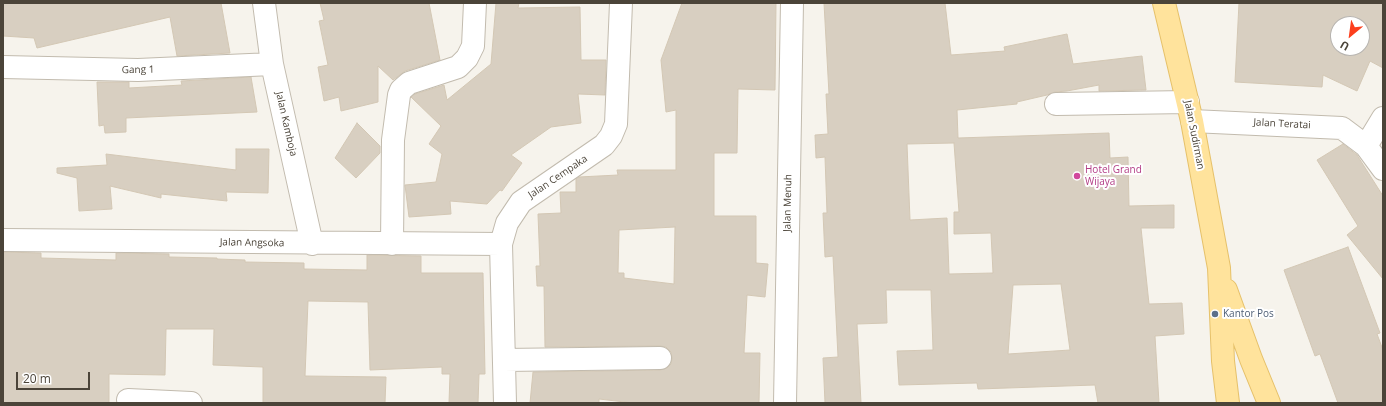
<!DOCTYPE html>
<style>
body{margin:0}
#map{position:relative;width:1386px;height:406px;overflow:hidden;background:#f6f3ec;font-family:"Open Sans",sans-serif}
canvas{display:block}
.frame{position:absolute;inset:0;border:4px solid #4b4439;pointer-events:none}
.north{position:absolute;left:1330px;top:16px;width:40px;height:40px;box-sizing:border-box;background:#fff;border:1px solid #b7b4b0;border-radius:50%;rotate:209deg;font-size:11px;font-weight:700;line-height:16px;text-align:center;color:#4b4439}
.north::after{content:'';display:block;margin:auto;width:14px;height:18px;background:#fc3f1d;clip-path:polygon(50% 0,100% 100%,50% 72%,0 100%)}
.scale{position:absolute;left:16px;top:372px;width:74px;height:18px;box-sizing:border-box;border:2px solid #4b4439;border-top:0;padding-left:5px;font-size:12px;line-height:14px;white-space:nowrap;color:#4b4439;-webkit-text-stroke:3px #fff;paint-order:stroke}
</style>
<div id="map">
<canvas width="1386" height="406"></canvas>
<div class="frame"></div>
<div class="north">U</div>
<div class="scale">20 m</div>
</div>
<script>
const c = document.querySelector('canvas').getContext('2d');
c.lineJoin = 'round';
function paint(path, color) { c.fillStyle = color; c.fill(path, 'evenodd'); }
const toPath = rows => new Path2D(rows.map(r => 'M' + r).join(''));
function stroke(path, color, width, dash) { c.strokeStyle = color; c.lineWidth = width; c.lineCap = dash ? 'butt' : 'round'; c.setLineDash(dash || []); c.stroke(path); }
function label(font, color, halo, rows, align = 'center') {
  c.font = font + ' "Open Sans",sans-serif'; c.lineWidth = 4; c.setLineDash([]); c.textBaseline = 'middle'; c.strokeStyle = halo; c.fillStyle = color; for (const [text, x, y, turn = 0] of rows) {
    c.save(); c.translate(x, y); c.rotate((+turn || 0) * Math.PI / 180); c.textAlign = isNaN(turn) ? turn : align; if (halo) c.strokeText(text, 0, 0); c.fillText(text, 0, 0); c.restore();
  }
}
const building = toPath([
 [3,3,221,3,230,53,177,56,170,17,37,48,34,38,3,36,3,3],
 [320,3,429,3,440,60,405,71,393,80,378,66,378,102,341,111,339,97,324,101,318,67,328,65,319,21,324,20,320,3],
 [496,3,519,3,518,8,580,7,581,60,606,60,605,95,578,94,581,123,551,127,511,155,522,163,502,191,500,190,487,204,450,201,451,214,409,217,405,185,436,182,442,154,429,144,441,126,411,97,415,94,444,85,447,100,491,64,496,3],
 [682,3,776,3,775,90,738,89,737,153,714,153,714,216,756,216,756,263,768,264,765,297,747,295,744,353,760,353,759,403,633,403,599,399,599,403,530,403,533,372,660,370,667,368,671,364,672,358,671,352,666,347,660,346,545,347,544,286,537,286,536,266,540,266,538,214,561,213,560,192,576,192,576,179,579,177,618,175,617,170,676,170,676,110,666,112,661,60,682,3],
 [675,227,674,284,624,278,624,273,618,273,619,230,675,227],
 [824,3,945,3,951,55,1005,51,1004,47,1067,34,1073,64,1142,56,1146,90,1099,91,1099,85,1067,91,1055,92,1047,95,1017,102,1017,104,957,110,958,138,1109,133,1110,158,1128,157,1129,206,1174,205,1174,228,1141,228,1149,304,1182,303,1184,334,1155,336,1159,403,1098,403,1095,385,978,389,977,383,899,385,897,351,933,350,931,290,886,290,887,323,857,324,861,403,825,403,823,358,838,357,833,256,825,257,823,213,827,213,825,157,816,158,815,135,828,134,826,94,829,94,824,3],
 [954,143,959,212,954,212,954,234,991,233,993,273,949,274,947,218,910,220,907,144,954,143],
 [1061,284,1070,350,1008,354,1013,285,1061,284],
 [1239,3,1383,3,1383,68,1370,61,1357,91,1323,75,1322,87,1235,82,1239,3],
 [1338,24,1362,24,1362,48,1338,48,1338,24],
 [251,77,257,112,126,118,126,132,105,133,104,125,99,126,97,82,129,82,129,88,182,85,181,81,251,77],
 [357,123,380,146,380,153,356,178,335,158,357,123],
 [1343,144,1357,155,1383,196,1383,279,1347,235,1358,226,1317,160,1343,144],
 [236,149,269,149,268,193,226,192,227,201,161,194,161,198,110,186,112,209,79,211,77,178,57,173,57,168,107,165,106,154,236,170,236,149],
 [1348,247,1380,333,1377,334,1383,350,1383,403,1338,403,1320,354,1315,356,1284,270,1348,247],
 [3,252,41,253,41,258,116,260,116,253,169,254,169,257,217,258,217,259,245,260,245,262,304,263,304,269,367,270,367,255,421,256,421,273,483,273,485,374,479,374,478,403,449,403,450,374,442,374,442,367,370,370,368,302,308,301,305,376,386,377,385,403,263,403,263,367,213,365,214,329,166,329,165,375,109,374,109,403,3,403,3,252]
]);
paint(building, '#d8cfc1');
stroke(building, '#d3c7b4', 1);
const minor = toPath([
 [264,3,272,64,312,244],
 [3,67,138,70,272,64],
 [1056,104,1188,102],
 [1192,121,1342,128,1366,146,1383,169],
 [1366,146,1383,118],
 [3,240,501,244],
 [392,244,393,140,399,95,401,90,409,83,458,67,467,58,473,46,475,3],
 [504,360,660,358],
 [128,400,191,403],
 [505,403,501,244,507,223,521,202,604,145,611,136,616,124,621,3],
 [785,403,792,3]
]);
const major = toPath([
 [1164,3,1192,121,1219,268,1223,361,1228,403],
 [1226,290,1251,359,1269,403]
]);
stroke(minor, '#c2bbae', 24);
stroke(major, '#e6c16a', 24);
stroke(minor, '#fff', 22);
stroke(major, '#ffe39c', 22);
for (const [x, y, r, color] of [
 [1077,176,4,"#d1479c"],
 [1215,314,4,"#5c6f8a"]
]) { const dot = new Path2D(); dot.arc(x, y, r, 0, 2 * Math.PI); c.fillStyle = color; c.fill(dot); stroke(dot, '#fff', 1.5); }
label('10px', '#4b4439', '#fff', [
 ["Gang 1",138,70,-1],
 ["Jalan Kamboja",286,124,77],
 ["Jalan Teratai",1282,124,3],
 ["Jalan Sudirman",1194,135,79],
 ["Jalan Cempaka",558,177,-34],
 ["Jalan Menuh",788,203,-89],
 ["Jalan Angsoka",252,243,1]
]);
label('10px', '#b23c85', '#fff', [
 ["Hotel Grand",1085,170],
 ["Wijaya",1085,182]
], 'left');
label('10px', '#4e5e75', '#fff', [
 ["Kantor Pos",1223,314]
], 'left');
</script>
